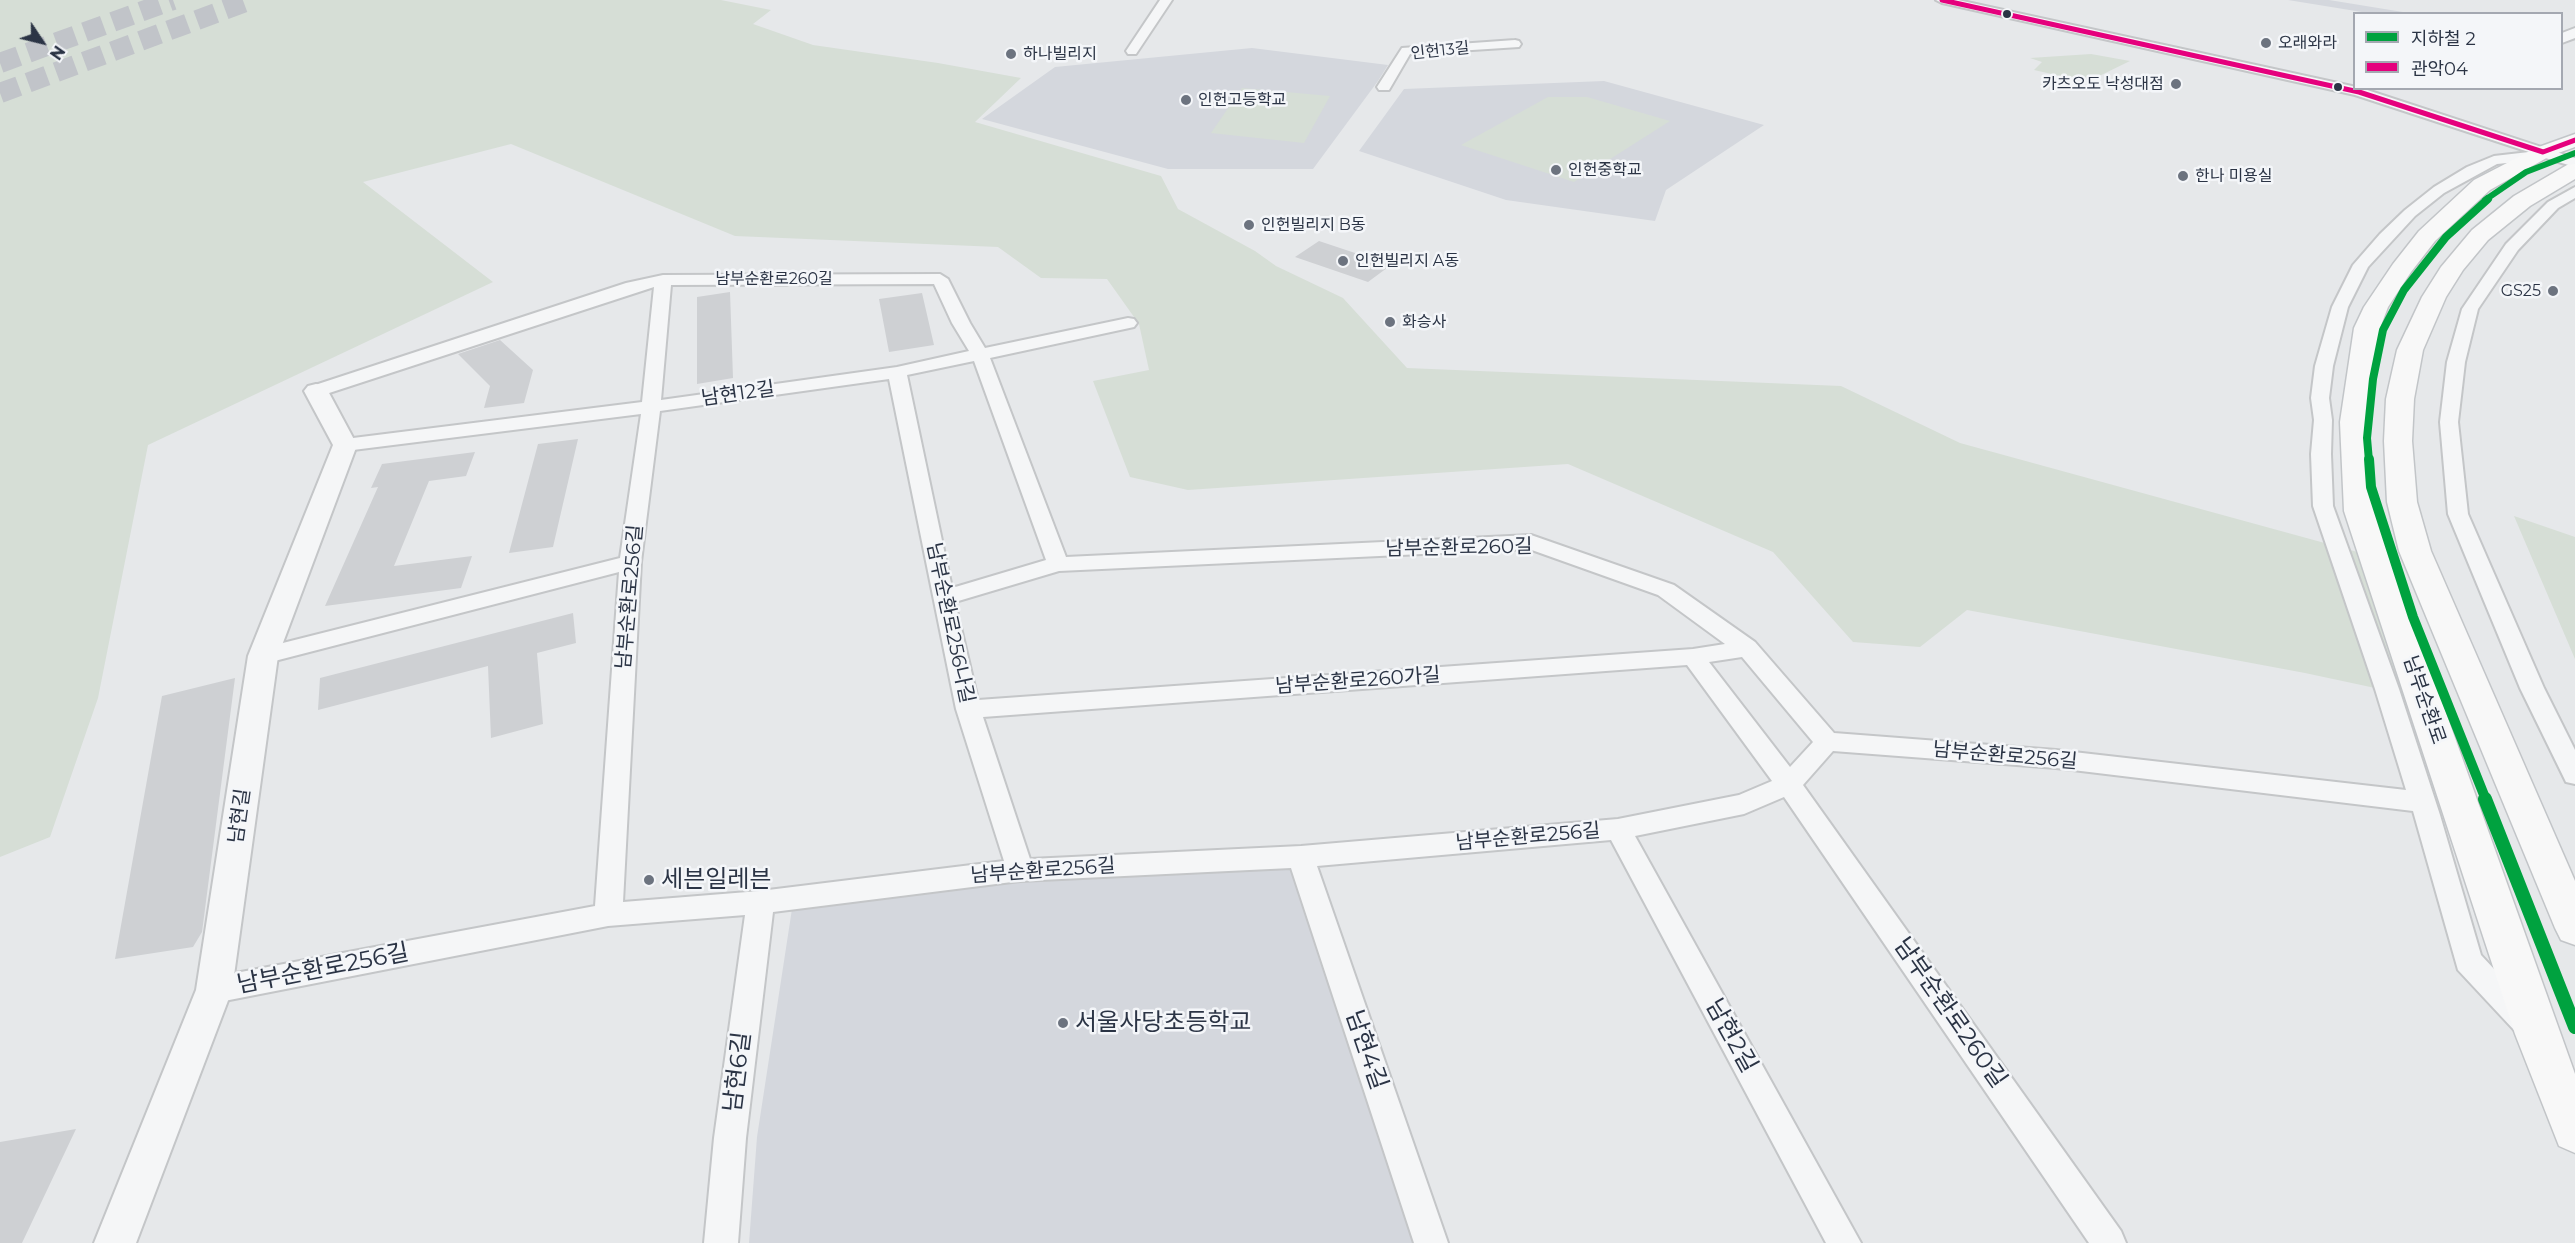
<!DOCTYPE html>
<meta charset="utf-8">
<style>
body{margin:0}
#map{position:relative;width:2575px;height:1243px;overflow:hidden;background:#e6e8ea;font-family:Montserrat,"Noto Sans KR",sans-serif}
canvas{display:block}
.legend{position:absolute;left:2353px;top:12px;width:210px;height:78px;box-sizing:border-box;background:#f4f6f9;border:2px solid #a4a8b1;margin:0;padding:8px 10px;list-style:none;font-size:18px;color:#2b3445}
.legend li{display:flex;align-items:center;gap:12px;height:30px}
.legend b{width:30px;border:2px solid #a4a8b1}
.north{position:absolute;left:12px;top:12px;width:60px;height:60px;-webkit-text-stroke:4px #f4f6f9;paint-order:stroke;rotate:125deg;font-size:16px;font-weight:700;line-height:24px;text-align:center;color:#2b3445}
.north::after{content:'';display:block;margin:auto;width:21px;height:27px;background:#2b3445;clip-path:polygon(50% 0,100% 100%,50% 72%,0 100%)}
</style>
<div id="map">
<canvas width="2575" height="1243"></canvas>
<ul class="legend">
<li><b style="height:8px;background:#00a23f"></b>지하철 2</li>
<li><b style="height:8px;background:#e5007d"></b>관악04</li>
</ul>
<div class="north">N</div>
</div>
<script>
const c = document.querySelector('canvas').getContext('2d');
c.lineJoin = 'round';
function paint(path, color) { c.fillStyle = color; c.fill(path, 'evenodd'); }
const toPath = rows => new Path2D(rows.map(r => 'M' + r).join(''));
function stroke(path, color, width, dash) { c.strokeStyle = color; c.lineWidth = width; c.lineCap = dash ? 'butt' : 'round'; c.setLineDash(dash || []); c.stroke(path); }
function label(font, color, halo, rows, align = 'center') {
  c.font = font + ' Montserrat,"Noto Sans KR",sans-serif'; c.lineWidth = 5; c.setLineDash([]); c.textBaseline = 'middle'; c.strokeStyle = halo; c.fillStyle = color; for (const [text, x, y, turn = 0] of rows) {
    c.save(); c.translate(x, y); c.rotate((+turn || 0) * Math.PI / 180); c.textAlign = isNaN(turn) ? turn : align; if (halo) c.strokeText(text, 0, 0); c.fillText(text, 0, 0); c.restore();
  }
}
paint(toPath([
 [2288,0,2329,0,2409,13,2368,13],
 [1252,48,1388,65,1378,81,1313,169,1168,169,982,119,1055,67],
 [1604,81,1764,125,1666,190,1655,221,1506,200,1359,151,1404,89],
 [1301,857,1416,1243,749,1243,757,1137,792,909,1020,870]
]), '#d4d7dd');
paint(toPath([
 [0,0,721,0,771,10,753,24,813,45,938,63,1021,78,975,122,1161,176,1178,209,1255,251,1276,266,1343,298,1407,368,1841,386,1960,443,2383,559,2436,701,2305,673,1967,610,1920,647,1853,642,1773,552,1568,464,1188,490,1130,477,1093,381,1149,370,1139,324,1107,279,1041,278,998,247,735,236,511,144,363,182,493,282,148,445,98,698,50,837,0,857],
 [2091,54,2130,61,2087,82,2034,70,2042,62,2030,58],
 [1242,88,1330,96,1304,143,1211,133],
 [1548,97,1587,97,1670,121,1574,182,1461,145],
 [2514,516,2575,537,2575,659]
]), '#d6ded6');
paint(toPath([
 [1319,241,1391,265,1368,282,1295,257],
 [730,292,733,378,697,384,697,297],
 [922,293,934,345,889,352,879,299],
 [500,340,533,370,524,403,484,408,490,386,458,354],
 [578,439,553,547,509,553,538,444],
 [475,452,466,476,429,481,394,566,472,556,461,588,325,606,378,487,371,488,382,464],
 [573,613,576,643,537,653,543,724,491,738,488,666,318,710,320,678],
 [235,678,202,932,193,947,115,959,162,696],
 [76,1129,22,1243,0,1243,0,1142]
]), '#ced0d3');
stroke(toPath([
 [0,63,173,0],
 [0,93,251,0]
]), '#c1c4c9', 20, [20, 10]);
const minor = toPath([
 [1160,0,1172,0,1136,54,1128,54,1126,51,1160,0],
 [1936,0,1958,0,2361,88,2575,158,2575,167,2542,157,2536,160,2497,164,2444,193,2415,216,2368,267,2348,307,2333,366,2329,398,2332,420,2331,454,2333,506,2399,689,2440,815,2481,955,2534,1012,2539,1021,2534,1030,2524,1034,2514,1030,2458,970,2413,811,2056,768,1833,751,1803,785,2121,1231,2126,1243,2089,1243,1784,797,1744,814,1635,836,1861,1243,1826,1243,1611,840,1317,866,1448,1243,1414,1243,1291,868,1020,881,773,912,746,1138,738,1243,704,1243,714,1138,745,915,608,926,214,1003,204,999,200,990,204,981,214,977,595,906,619,572,263,664,255,662,251,656,255,650,263,648,620,558,641,414,345,451,338,449,335,445,338,441,345,439,642,402,654,287,323,395,309,395,307,391,309,387,626,283,663,275,940,274,948,279,970,323,985,348,1128,318,1134,319,1137,323,1134,327,990,358,1066,557,1531,535,1674,585,1755,642,1834,733,2056,750,2406,790,2375,689,2313,506,2311,454,2314,420,2311,398,2315,366,2332,307,2353,265,2380,234,2405,210,2434,187,2467,167,2494,156,2529,152,2355,95,1942,3,1936,0],
 [934,284,952,323,969,351,897,367,661,400,671,285,934,284],
 [974,361,1046,560,952,588,907,375,974,361],
 [889,379,956,709,1004,861,760,891,623,902,641,562,660,411,889,379],
 [1529,549,1658,595,1725,644,1693,649,978,700,955,602,1059,571,1529,549],
 [1742,657,1813,742,1790,767,1709,662,1742,657],
 [1687,665,1772,781,1739,795,1618,819,1301,846,1030,859,983,717,1687,665],
 [1515,40,1519,41,1521,44,1519,47,1410,54,1389,90,1379,90,1377,87,1402,48,1515,40],
 [2575,187,2575,198,2558,208,2518,250,2478,309,2465,362,2458,422,2468,514,2544,688,2575,750,2575,784,2566,782,2520,688,2448,514,2440,422,2447,362,2462,309,2506,244,2548,202,2575,187]
]);
const tertiary = toPath([
 [2575,28,2575,38,2562,43,2562,33,2575,28],
 [316,384,324,386,328,391,357,445,278,656,232,990,136,1243,94,1243,196,990,248,656,333,445,304,391,308,386,316,384]
]);
const primary = toPath([
 [2575,134,2575,147,2550,156,2490,190,2435,241,2411,272,2388,307,2380,328,2368,422,2374,511,2575,1074,2575,1153,2559,1146,2515,1034,2344,511,2340,422,2354,328,2364,307,2393,264,2419,231,2474,180,2536,148,2575,134],
 [2575,164,2575,179,2530,206,2488,240,2463,270,2446,297,2423,350,2414,399,2412,441,2417,502,2431,551,2575,881,2575,945,2561,940,2555,928,2399,551,2387,502,2384,441,2386,399,2397,350,2422,297,2441,267,2472,230,2514,196,2567,165,2575,164]
]);
stroke(minor, '#c4c6c8', 4);
stroke(tertiary, '#c4c6c8', 4);
stroke(primary, '#c2c5c8', 3);
paint(minor, '#f5f6f7');
paint(tertiary, '#f5f6f7');
paint(primary, '#f8f8f8');
stroke(toPath([
 [1942,0,2359,92,2543,152,2575,140]
]), '#e5007d', 5);
stroke(toPath([
 [2485,200,2526,172,2575,153]
]), '#00a23f', 6);
stroke(toPath([
 [2369,461,2367,438,2373,379,2383,330,2404,290,2446,237,2488,199]
]), '#00a23f', 8);
stroke(toPath([
 [2369,459,2371,487,2413,617,2486,800]
]), '#00a23f', 10);
stroke(toPath([
 [2485,799,2575,1027]
]), '#00a23f', 14);
for (const [x, y, r, color] of [
 [2007,14,5,"#2b3445"],
 [2266,43,6,"#6c737f"],
 [1011,54,6,"#6c737f"],
 [2176,84,6,"#6c737f"],
 [2338,87,5,"#2b3445"],
 [1186,100,6,"#6c737f"],
 [1556,170,6,"#6c737f"],
 [2183,176,6,"#6c737f"],
 [1249,225,6,"#6c737f"],
 [1343,261,6,"#6c737f"],
 [2553,291,6,"#6c737f"],
 [1390,322,6,"#6c737f"],
 [649,880,6,"#6c737f"],
 [1063,1023,6,"#6c737f"]
]) { const dot = new Path2D(); dot.arc(x, y, r, 0, 2 * Math.PI); c.fillStyle = color; c.fill(dot); stroke(dot, '#f4f6f9', 2); }
label('16px', '#2b3445', '#f4f6f9', [
 ["오래와라",2278,43],
 ["하나빌리지",1023,54],
 ["카츠오도 낙성대점",2164,84,"right"],
 ["인헌고등학교",1198,100],
 ["인헌중학교",1568,170],
 ["한나 미용실",2195,176],
 ["인헌빌리지 B동",1261,225],
 ["인헌빌리지 A동",1355,261],
 ["GS25",2541,291,"right"],
 ["화승사",1402,322]
], 'left');
label('16px', '#2b3445', '#f4f6f9', [
 ["인헌13길",1440,51,-6],
 ["남부순환로260길",774,279]
]);
label('20px', '#2b3445', '#f4f6f9', [
 ["남현12길",738,394,-8],
 ["남부순환로260길",1459,548,-1],
 ["남부순환로256길",630,597,-85],
 ["남부순환로256나길",950,623,78],
 ["남부순환로260가길",1358,681,-4],
 ["남부순환로",2424,700,71],
 ["남부순환로256길",2005,756,5],
 ["남현길",240,816,-82],
 ["남부순환로256길",1528,837,-5],
 ["남부순환로256길",1043,871,-4]
]);
label('24px', '#2b3445', '#f4f6f9', [
 ["세븐일레븐",661,880],
 ["서울사당초등학교",1075,1023]
], 'left');
label('24px', '#2b3445', '#f4f6f9', [
 ["남부순환로256길",323,969,-11],
 ["남부순환로260길",1950,1013,55],
 ["남현2길",1731,1036,61],
 ["남현4길",1366,1050,71],
 ["남현6길",738,1072,-83]
]);
</script>
